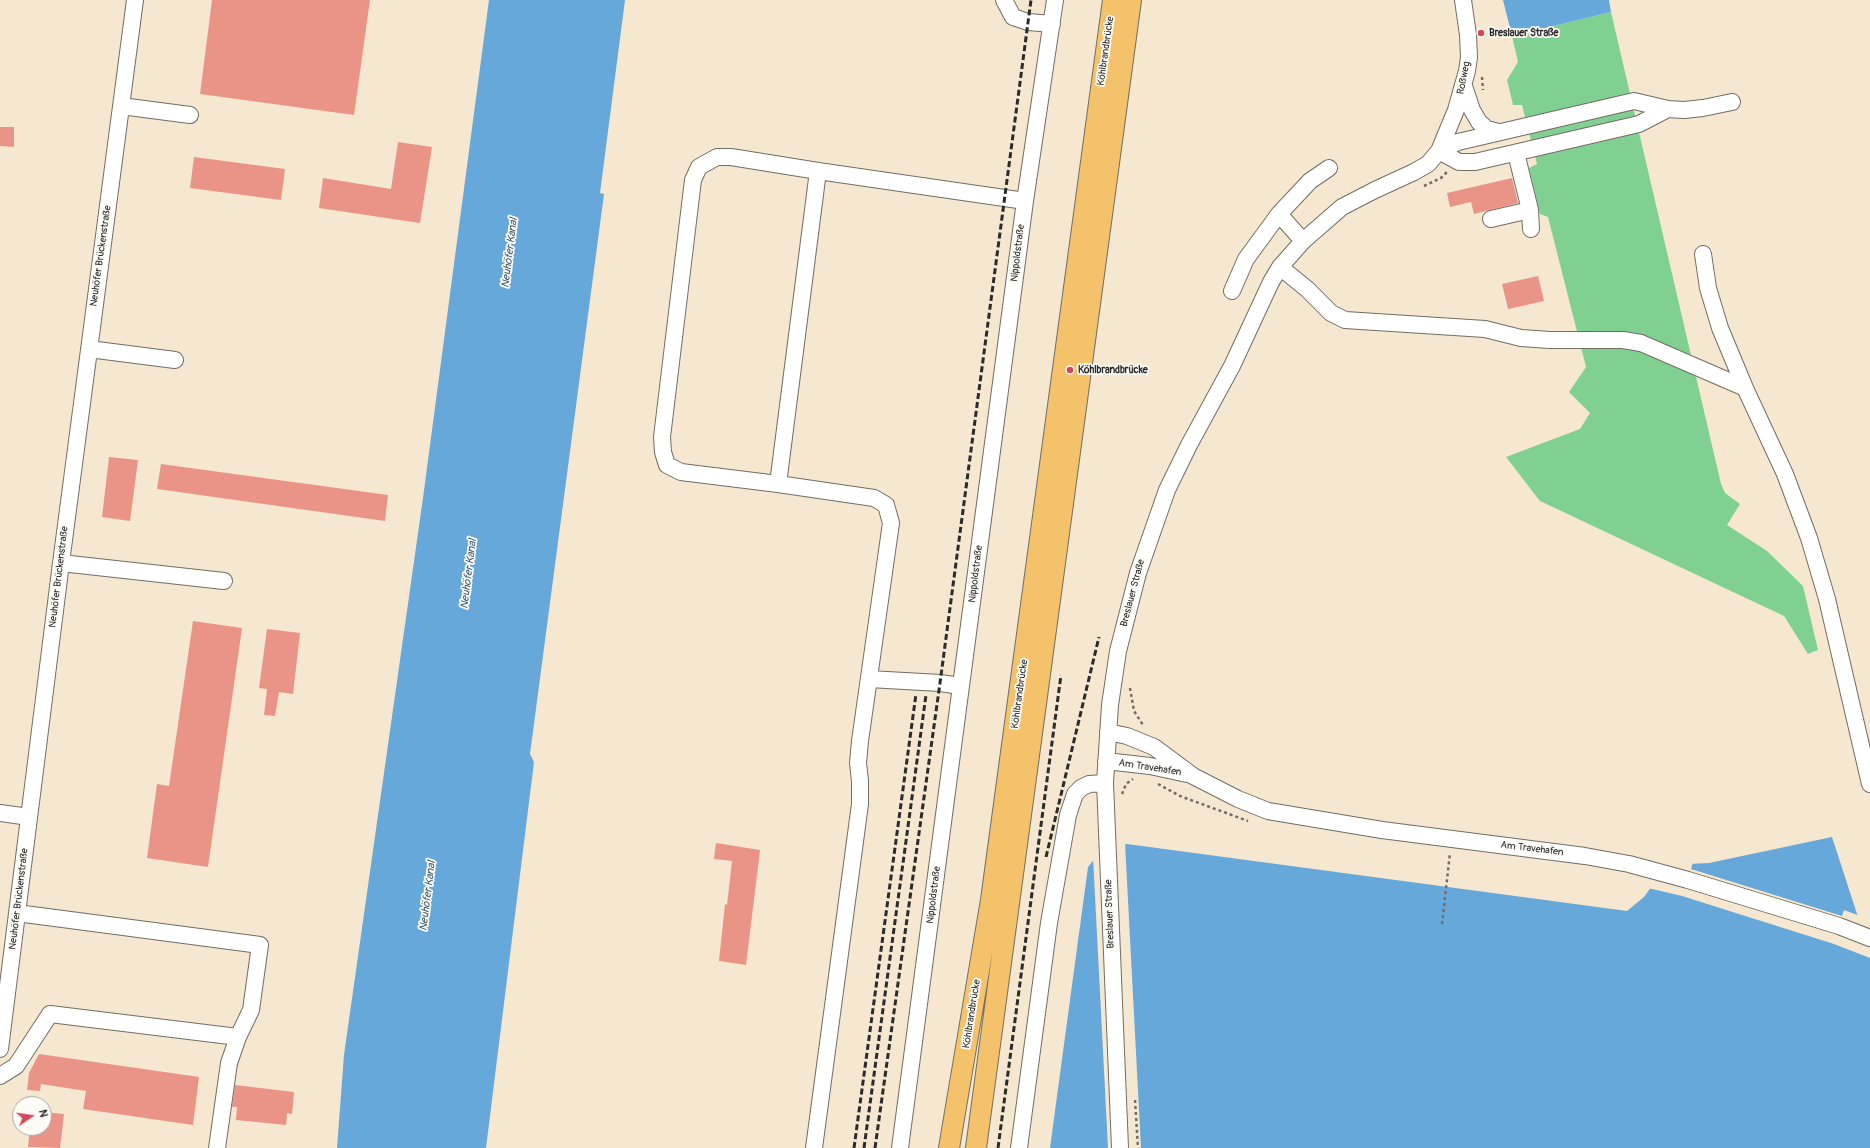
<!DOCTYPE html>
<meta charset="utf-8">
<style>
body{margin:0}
#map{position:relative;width:1870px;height:1148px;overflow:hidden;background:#f5e7d0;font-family:Pangolin,sans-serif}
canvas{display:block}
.north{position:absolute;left:12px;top:1096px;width:40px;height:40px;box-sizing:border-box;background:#fdfcf7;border:1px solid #a9a8a5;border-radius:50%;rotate:77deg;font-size:11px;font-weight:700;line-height:16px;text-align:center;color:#2b2b2b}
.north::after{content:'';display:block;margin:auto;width:14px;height:18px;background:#d1495b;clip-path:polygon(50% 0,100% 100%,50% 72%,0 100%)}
</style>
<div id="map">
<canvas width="1870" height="1148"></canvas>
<div class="north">N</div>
</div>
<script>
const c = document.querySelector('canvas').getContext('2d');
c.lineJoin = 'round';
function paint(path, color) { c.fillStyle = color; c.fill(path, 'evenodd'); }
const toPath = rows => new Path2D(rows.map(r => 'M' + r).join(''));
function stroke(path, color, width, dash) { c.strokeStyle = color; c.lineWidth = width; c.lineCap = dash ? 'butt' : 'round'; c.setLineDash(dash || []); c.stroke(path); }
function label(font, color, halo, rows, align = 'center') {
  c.font = font + ' Pangolin,sans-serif'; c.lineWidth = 3.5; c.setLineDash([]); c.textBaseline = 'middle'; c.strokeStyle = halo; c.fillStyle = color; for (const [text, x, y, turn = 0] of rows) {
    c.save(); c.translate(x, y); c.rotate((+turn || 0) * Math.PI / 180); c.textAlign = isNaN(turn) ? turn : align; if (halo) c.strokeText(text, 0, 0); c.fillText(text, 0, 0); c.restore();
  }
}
paint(toPath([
 [1611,12,1721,484,1725,493,1740,504,1727,525,1767,551,1803,586,1818,650,1808,654,1784,616,1540,501,1506,457,1580,429,1590,413,1569,392,1586,367,1548,217,1540,214,1529,168,1537,164,1522,105,1513,105,1507,80,1518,62,1512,36]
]), '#80d191');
paint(toPath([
 [489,0,625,0,600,193,604,194,530,754,534,762,486,1148,337,1148,344,1055,423,498],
 [1503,0,1609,0,1611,12,1512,36],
 [1832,837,1870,954,1870,1148,1050,1148,1088,867,1101,851,1127,844,1627,911,1644,897,1667,865,1709,863]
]), '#66a8da');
paint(toPath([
 [1125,843,1141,1148,1108,1148,1093,857,1100,849],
 [1693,862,1691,869,1842,916,1844,910,1860,916,1870,947,1870,958,1834,944,1682,896,1648,888,1666,863]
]), '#f5e7d0');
paint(toPath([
 [212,0,370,0,354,115,200,94],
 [0,127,14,127,14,147,0,146],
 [398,142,432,147,420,223,319,208,323,178,391,189],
 [194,157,285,169,281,200,190,188],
 [1512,178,1518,203,1474,214,1471,202,1450,207,1447,193],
 [1538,276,1544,301,1508,309,1502,284],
 [109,457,138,460,130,521,102,517],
 [161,464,388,495,385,521,157,489],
 [193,621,242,628,208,867,147,858,157,784,169,786],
 [267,629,300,633,293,694,279,692,275,716,264,715,267,689,259,688],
 [716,843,760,850,746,965,719,961,725,904,727,905,732,861,714,859],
 [39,1054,199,1077,193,1125,83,1109,86,1091,41,1084,40,1091,27,1090,29,1073],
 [235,1085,294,1092,292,1114,287,1113,286,1125,236,1120,237,1107,232,1107],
 [44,1112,64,1114,60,1148,28,1147,30,1128,44,1128]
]), '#ea9488');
const minor = toPath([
 [1004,0,1013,17,1028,22,1052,24],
 [1464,86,1472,110,1479,122,1487,129,1498,132],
 [121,106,190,115],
 [1439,151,1459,162,1475,162,1639,124,1668,109],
 [1439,151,1456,110,1467,71,1469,57,1468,35,1463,0],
 [1530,210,1531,229],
 [1491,219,1530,210,1516,153],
 [1303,241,1279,214,1310,181,1329,168],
 [1703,254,1708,288,1720,328,1745,388,1785,474,1809,538,1827,599,1870,784],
 [1280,267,1307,289,1331,313,1345,320,1485,329,1521,338,1550,340,1623,340,1641,343,1745,388],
 [1232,291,1246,259,1279,214],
 [89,349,175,360],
 [778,484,681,472,667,465,663,452,662,437,693,180,699,167,717,157,731,157,818,171],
 [61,563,224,581],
 [869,679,940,683,961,686],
 [1108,732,1127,736,1154,747,1193,776,1238,799,1268,811,1382,830,1585,856,1629,864,1688,880,1839,926,1870,938],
 [1106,761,1150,766,1187,774],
 [0,813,29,817],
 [17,913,260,945,251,1010,238,1037,229,1063,217,1148],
 [0,1049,61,563,135,0],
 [0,1076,16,1066,50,1014,238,1037],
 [814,1148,860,804,860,781,858,763,860,741,891,523,886,505,874,498,778,484,818,171,1025,201],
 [900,1148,1025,201,1055,0],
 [1019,1148,1049,923,1068,815,1075,794,1081,788,1089,784,1105,783],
 [1120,1148,1105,783,1110,705,1118,651,1138,573,1167,490,1189,445,1232,366,1271,282,1280,267,1303,241,1342,207,1375,190,1414,172,1428,164,1439,151,1458,142,1634,101,1668,109,1684,110,1703,108,1732,102]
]);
const major = toPath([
 [949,1148,991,900,1113,0],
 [976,1148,1131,0]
]);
stroke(minor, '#726d65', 18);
stroke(major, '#726d65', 22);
stroke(toPath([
 [1482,77,1483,90],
 [1424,186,1441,178,1447,172],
 [1130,688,1134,711,1143,725],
 [1158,784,1180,796,1248,821],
 [1122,794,1126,784,1133,779],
 [1442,924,1450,853],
 [1135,1100,1138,1148]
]), '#726d65', 2.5, [3, 3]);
stroke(minor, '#fff', 16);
stroke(major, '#f3c26a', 20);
stroke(toPath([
 [1046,857,1099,637],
 [854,1148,916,694],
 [864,1148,926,695],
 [875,1148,940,683,1031,0],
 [998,1148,1061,675]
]), '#2b2b2b', 3, [6, 3]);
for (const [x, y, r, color] of [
 [1481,33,4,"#d1495b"],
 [1070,370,4,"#d1495b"]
]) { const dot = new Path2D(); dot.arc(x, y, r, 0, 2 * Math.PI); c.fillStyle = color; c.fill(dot); stroke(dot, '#fdfcf7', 1.5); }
label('bold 10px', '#2b2b2b', '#fdfcf7', [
 ["Breslauer Straße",1489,33],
 ["Köhlbrandbrücke",1078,370]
], 'left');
label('10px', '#2b2b2b', '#fdfcf7', [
 ["Köhlbrandbrücke",1106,51,-82],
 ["Roßweg",1464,78,-79],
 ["Nippoldstraße",1018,253,-83],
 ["Neuhöfer Brückenstraße",101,256,-82],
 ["Nippoldstraße",976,574,-83],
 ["Neuhöfer Brückenstraße",59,577,-83],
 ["Breslauer Straße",1133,593,-75],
 ["Köhlbrandbrücke",1020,694,-82],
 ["Am Travehafen",1150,768,9],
 ["Am Travehafen",1532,849,7],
 ["Nippoldstraße",934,895,-83],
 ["Neuhöfer Brückenstraße",19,899,-83],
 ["Breslauer Straße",1110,914,-92],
 ["Köhlbrandbrücke",972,1014,-81]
]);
label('italic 11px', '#435d71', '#fdfcf7', [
 ["Neuhöfer Kanal",510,253,-83],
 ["Neuhöfer Kanal",469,574,-83],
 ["Neuhöfer Kanal",428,896,-83]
]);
</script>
